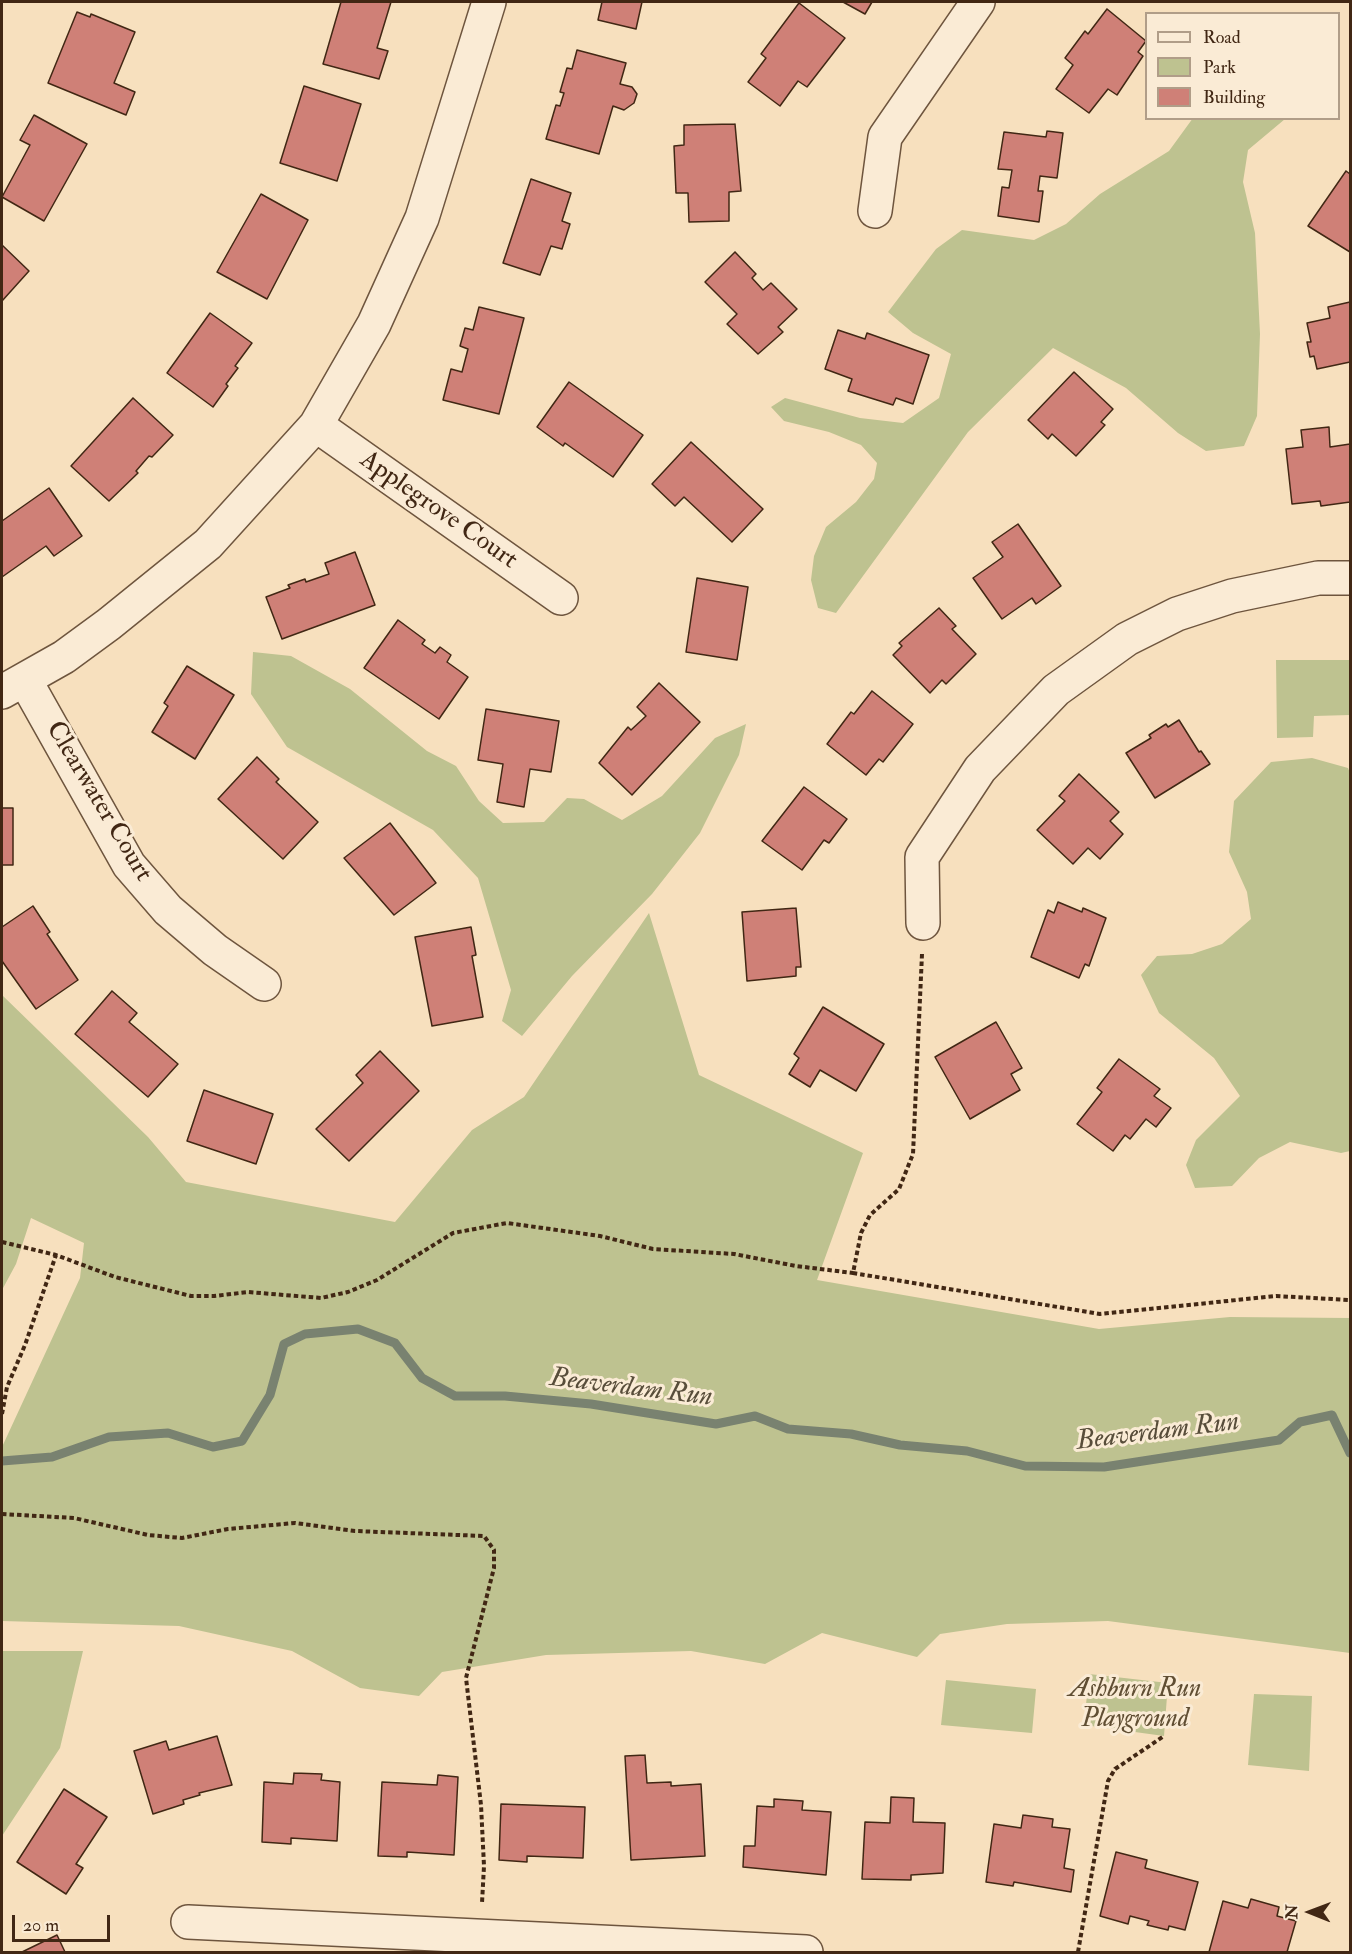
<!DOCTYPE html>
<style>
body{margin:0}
#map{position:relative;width:1352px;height:1954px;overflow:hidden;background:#f7e0be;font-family:"IM FELL Double Pica",serif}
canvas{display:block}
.frame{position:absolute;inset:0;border:3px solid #412714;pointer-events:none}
.legend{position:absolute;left:1145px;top:12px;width:195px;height:108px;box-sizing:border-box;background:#faebd5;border:2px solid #b09d88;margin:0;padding:8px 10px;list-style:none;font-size:18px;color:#412714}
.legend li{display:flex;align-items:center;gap:12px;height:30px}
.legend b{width:30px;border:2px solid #b09d88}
.north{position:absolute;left:1280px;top:1882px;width:60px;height:60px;-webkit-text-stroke:4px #faebd5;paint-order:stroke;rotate:271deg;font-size:16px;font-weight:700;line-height:24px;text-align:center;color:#412714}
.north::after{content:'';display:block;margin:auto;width:21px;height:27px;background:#412714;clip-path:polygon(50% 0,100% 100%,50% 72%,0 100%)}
.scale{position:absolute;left:12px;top:1915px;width:98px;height:27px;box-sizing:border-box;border:3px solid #412714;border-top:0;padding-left:8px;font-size:18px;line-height:21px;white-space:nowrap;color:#412714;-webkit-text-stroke:4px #faebd5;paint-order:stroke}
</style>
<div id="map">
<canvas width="1352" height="1954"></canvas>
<div class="frame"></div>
<ul class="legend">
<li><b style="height:8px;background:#faebd5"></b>Road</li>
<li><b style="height:16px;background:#bec290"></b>Park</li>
<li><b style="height:16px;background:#cf8077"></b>Building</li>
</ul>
<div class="north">N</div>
<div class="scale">20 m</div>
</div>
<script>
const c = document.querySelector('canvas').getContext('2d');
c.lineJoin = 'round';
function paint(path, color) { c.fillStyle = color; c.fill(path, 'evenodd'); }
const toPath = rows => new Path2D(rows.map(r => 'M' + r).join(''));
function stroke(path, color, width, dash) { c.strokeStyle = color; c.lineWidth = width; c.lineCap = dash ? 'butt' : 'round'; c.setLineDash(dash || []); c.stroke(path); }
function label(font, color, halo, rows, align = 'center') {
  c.font = font + ' "IM FELL Double Pica",serif'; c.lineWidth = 6; c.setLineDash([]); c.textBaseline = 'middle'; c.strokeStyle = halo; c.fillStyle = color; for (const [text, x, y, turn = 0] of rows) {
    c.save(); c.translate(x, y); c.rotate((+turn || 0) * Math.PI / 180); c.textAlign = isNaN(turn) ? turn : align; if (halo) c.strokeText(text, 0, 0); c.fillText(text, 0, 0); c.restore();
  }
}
paint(toPath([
 [1193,118,1285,119,1248,150,1243,182,1255,233,1260,334,1257,416,1244,446,1206,451,1178,433,1126,388,1053,348,968,432,836,613,818,608,811,580,814,556,826,527,856,502,874,479,877,463,861,445,829,432,784,421,771,407,785,398,860,418,903,423,939,398,951,354,913,333,888,312,936,249,962,230,1034,240,1066,224,1100,194,1169,151],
 [253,652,291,656,350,689,427,751,456,766,479,801,503,823,544,822,567,798,584,799,622,820,662,796,715,738,746,724,739,755,700,833,652,894,572,976,522,1036,502,1021,511,990,478,878,433,830,287,747,251,694],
 [1276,660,1350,660,1350,715,1314,716,1313,737,1277,738],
 [1312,758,1348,768,1350,773,1350,1151,1341,1153,1290,1142,1259,1158,1232,1186,1195,1188,1186,1165,1196,1140,1240,1096,1214,1058,1159,1013,1141,975,1157,956,1192,954,1222,944,1251,919,1247,892,1229,852,1234,801,1271,762],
 [649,913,699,1075,863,1153,817,1280,1099,1329,1230,1317,1350,1318,1350,1653,1108,1621,1007,1624,940,1634,917,1657,822,1633,765,1664,691,1651,546,1655,442,1672,419,1696,360,1688,292,1651,179,1626,2,1621,2,1447,80,1278,84,1243,31,1218,16,1264,2,1290,2,995,148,1137,186,1182,395,1222,472,1130,524,1097],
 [2,1651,83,1651,60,1748,2,1836],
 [1089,1674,1168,1683,1164,1736,1084,1725],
 [946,1680,1036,1689,1032,1733,941,1725],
 [1254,1694,1312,1696,1309,1771,1248,1765]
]), '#bec290');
stroke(toPath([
 [2,1461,52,1457,109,1437,168,1433,213,1447,242,1441,270,1395,284,1344,305,1334,358,1329,395,1343,422,1378,455,1396,505,1396,591,1404,716,1424,755,1416,788,1429,851,1434,900,1445,967,1451,1025,1466,1104,1467,1279,1440,1300,1422,1332,1415,1350,1453]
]), '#798270', 9);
const building = toPath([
 [341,2,391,2,377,48,388,51,379,79,323,64,341,2],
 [602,2,642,2,636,29,598,20,602,2],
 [843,2,872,2,865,14,843,2],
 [799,3,845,38,807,87,798,81,780,106,748,82,766,58,761,54,799,3],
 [1107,9,1146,41,1138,52,1143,56,1117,95,1108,89,1089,113,1056,89,1073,65,1065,58,1085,31,1088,34,1107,9],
 [77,12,90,17,91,14,135,32,114,83,135,92,126,115,48,83,77,12],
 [577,50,626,63,620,84,632,87,637,94,634,103,624,110,613,106,599,154,546,139,556,105,560,106,564,93,560,92,567,68,572,69,577,50],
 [304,86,361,104,337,181,280,163,304,86],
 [34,115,87,144,44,221,2,197,30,145,20,140,34,115],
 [735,124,741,191,729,192,729,221,689,222,688,193,676,193,674,146,684,145,684,125,735,124],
 [1047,131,1063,133,1057,178,1040,176,1038,191,1043,191,1039,222,998,216,1002,187,1009,188,1012,170,998,169,1004,132,1046,137,1047,131],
 [1346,171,1350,174,1350,252,1308,226,1346,171],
 [531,179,571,193,562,221,570,224,562,249,551,246,540,275,503,263,531,179],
 [261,194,308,220,267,299,217,272,261,194],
 [2,245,29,271,2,301,2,245],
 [735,252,756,274,752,278,763,290,771,283,797,309,778,327,783,332,758,354,727,324,737,314,705,282,735,252],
 [1350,302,1350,362,1317,369,1314,356,1310,357,1307,342,1311,342,1307,323,1330,318,1328,307,1350,302],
 [479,307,524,318,499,414,443,400,451,369,462,372,468,349,460,346,465,328,473,330,479,307],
 [210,313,252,343,235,366,238,368,226,384,228,386,213,407,167,373,210,313],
 [838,330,865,339,867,333,929,355,913,404,896,398,893,405,848,391,852,379,825,369,838,330],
 [1074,372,1113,409,1101,422,1105,425,1076,456,1052,434,1048,439,1028,420,1074,372],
 [569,382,643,435,613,477,565,443,563,446,537,427,569,382],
 [133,398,173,435,152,457,149,456,136,471,138,473,109,501,71,466,133,398],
 [1329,427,1330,447,1350,444,1350,502,1321,506,1320,501,1292,504,1286,449,1303,447,1301,430,1329,427],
 [691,442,763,509,732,542,684,497,675,506,652,484,691,442],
 [49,488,82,536,54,556,46,546,2,577,2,521,49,488],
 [1018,524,1061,586,1036,604,1032,598,1002,619,973,578,1003,557,992,542,1018,524],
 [355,552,375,605,282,639,266,597,290,588,288,585,305,579,306,582,329,574,325,563,355,552],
 [697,578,748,587,737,660,686,652,697,578],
 [939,608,956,626,952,629,976,654,946,684,942,680,930,693,893,655,902,646,899,643,939,608],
 [398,620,425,640,422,644,435,653,440,647,451,655,447,662,468,677,439,719,364,668,398,620],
 [187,666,234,695,195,759,152,732,168,706,164,703,187,666],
 [659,683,700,722,632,795,599,763,628,727,631,730,646,716,637,707,659,683],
 [872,691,913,724,883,762,879,759,866,775,827,744,851,712,854,714,872,691],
 [486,709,559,721,551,772,530,769,524,807,497,802,503,764,478,760,486,709],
 [1179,720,1199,752,1201,751,1210,764,1155,798,1126,753,1151,738,1149,735,1166,724,1168,727,1179,720],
 [257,757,279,779,276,782,318,822,283,859,218,799,257,757],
 [1079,774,1119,812,1110,821,1123,834,1100,859,1088,848,1073,864,1037,830,1065,801,1059,796,1079,774],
 [804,787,847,819,829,843,824,840,802,870,762,841,804,787],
 [2,808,13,808,13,865,2,865,2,808],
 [390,823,436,883,394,915,344,858,390,823],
 [1058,902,1082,912,1083,908,1106,918,1089,966,1085,964,1079,978,1031,957,1048,910,1054,913,1058,902],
 [33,906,50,932,47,934,78,980,36,1009,2,961,2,927,33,906],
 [796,908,801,967,796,967,796,976,747,981,742,912,796,908],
 [471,927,476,955,472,956,483,1017,432,1026,415,937,471,927],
 [112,991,137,1013,129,1022,178,1064,148,1097,75,1034,112,991],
 [823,1007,884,1044,856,1091,820,1070,810,1087,789,1074,799,1058,794,1054,823,1007],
 [996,1022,1022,1068,1011,1074,1020,1090,970,1119,935,1057,996,1022],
 [380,1051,419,1091,349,1161,316,1129,363,1083,356,1075,380,1051],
 [1119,1059,1160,1089,1154,1096,1171,1108,1156,1127,1146,1119,1130,1139,1125,1135,1113,1151,1077,1124,1102,1092,1097,1088,1119,1059],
 [204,1090,273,1114,256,1164,187,1141,204,1090],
 [217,1736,232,1785,199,1793,200,1795,183,1800,184,1804,153,1814,134,1751,166,1741,169,1750,217,1736],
 [645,1755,647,1783,671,1782,671,1786,701,1784,705,1856,631,1860,625,1756,645,1755],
 [294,1773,322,1774,321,1780,340,1782,337,1841,291,1838,291,1844,262,1842,264,1782,293,1784,294,1773],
 [438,1775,458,1777,454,1855,407,1852,407,1857,378,1856,382,1782,437,1785,438,1775],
 [64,1789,107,1817,76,1864,83,1868,66,1894,17,1862,64,1789],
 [891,1797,914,1798,913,1822,945,1823,943,1873,911,1875,911,1880,862,1879,865,1822,890,1823,891,1797],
 [774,1799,803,1801,802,1810,831,1812,826,1875,743,1867,744,1846,755,1846,757,1806,774,1807,774,1799],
 [501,1804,585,1807,583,1858,527,1856,527,1862,499,1860,501,1804],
 [1023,1815,1053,1819,1052,1827,1070,1829,1064,1868,1074,1870,1071,1892,1014,1882,1013,1886,986,1882,994,1824,1021,1828,1023,1815],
 [1116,1852,1147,1860,1145,1868,1198,1882,1185,1930,1169,1926,1168,1930,1147,1925,1149,1921,1130,1916,1128,1924,1100,1916,1116,1852],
 [1251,1899,1279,1907,1277,1916,1296,1921,1287,1952,1209,1952,1223,1901,1248,1908,1251,1899],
 [57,1935,65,1952,22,1952,57,1935]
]);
paint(building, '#cf8077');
stroke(building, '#412714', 1.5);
const street = toPath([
 [875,211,885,137,978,2],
 [316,425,561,598],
 [25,680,129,865,168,910,215,950,264,984],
 [2,692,64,657,109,624,208,544,316,425,374,324,422,218,489,2],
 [923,923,922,857,980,769,1056,690,1127,639,1177,614,1232,596,1318,578,1350,578],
 [188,1922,806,1952]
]);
stroke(street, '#6e553e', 36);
stroke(toPath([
 [922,954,913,1154,899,1189,870,1215,861,1233,853,1273,1100,1314,1276,1296,1350,1300],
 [2,1242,56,1255,115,1277,191,1296,214,1296,248,1292,321,1298,348,1292,377,1280,453,1233,507,1223,600,1236,653,1249,734,1254,796,1266,853,1273],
 [2,1414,7,1387,25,1345,56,1255],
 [2,1514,74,1518,148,1535,182,1538,228,1529,295,1523,355,1531,484,1536,494,1550,494,1568,466,1678,481,1805,484,1866,482,1903],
 [1078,1952,1108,1781,1115,1769,1164,1736]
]), '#412714', 4, [4.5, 3]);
stroke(street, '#faebd5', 33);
label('26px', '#412714', '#faebd5', [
 ["Applegrove Court",438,511,35],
 ["Clearwater Court",98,802,59]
]);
label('italic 26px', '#604e33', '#faebd5', [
 ["Ashburn Run",1135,1690],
 ["Playground",1135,1720]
]);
label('italic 27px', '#584d3a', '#faebd5', [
 ["Beaverdam Run",631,1389,7],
 ["Beaverdam Run",1158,1433,-7]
]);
</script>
